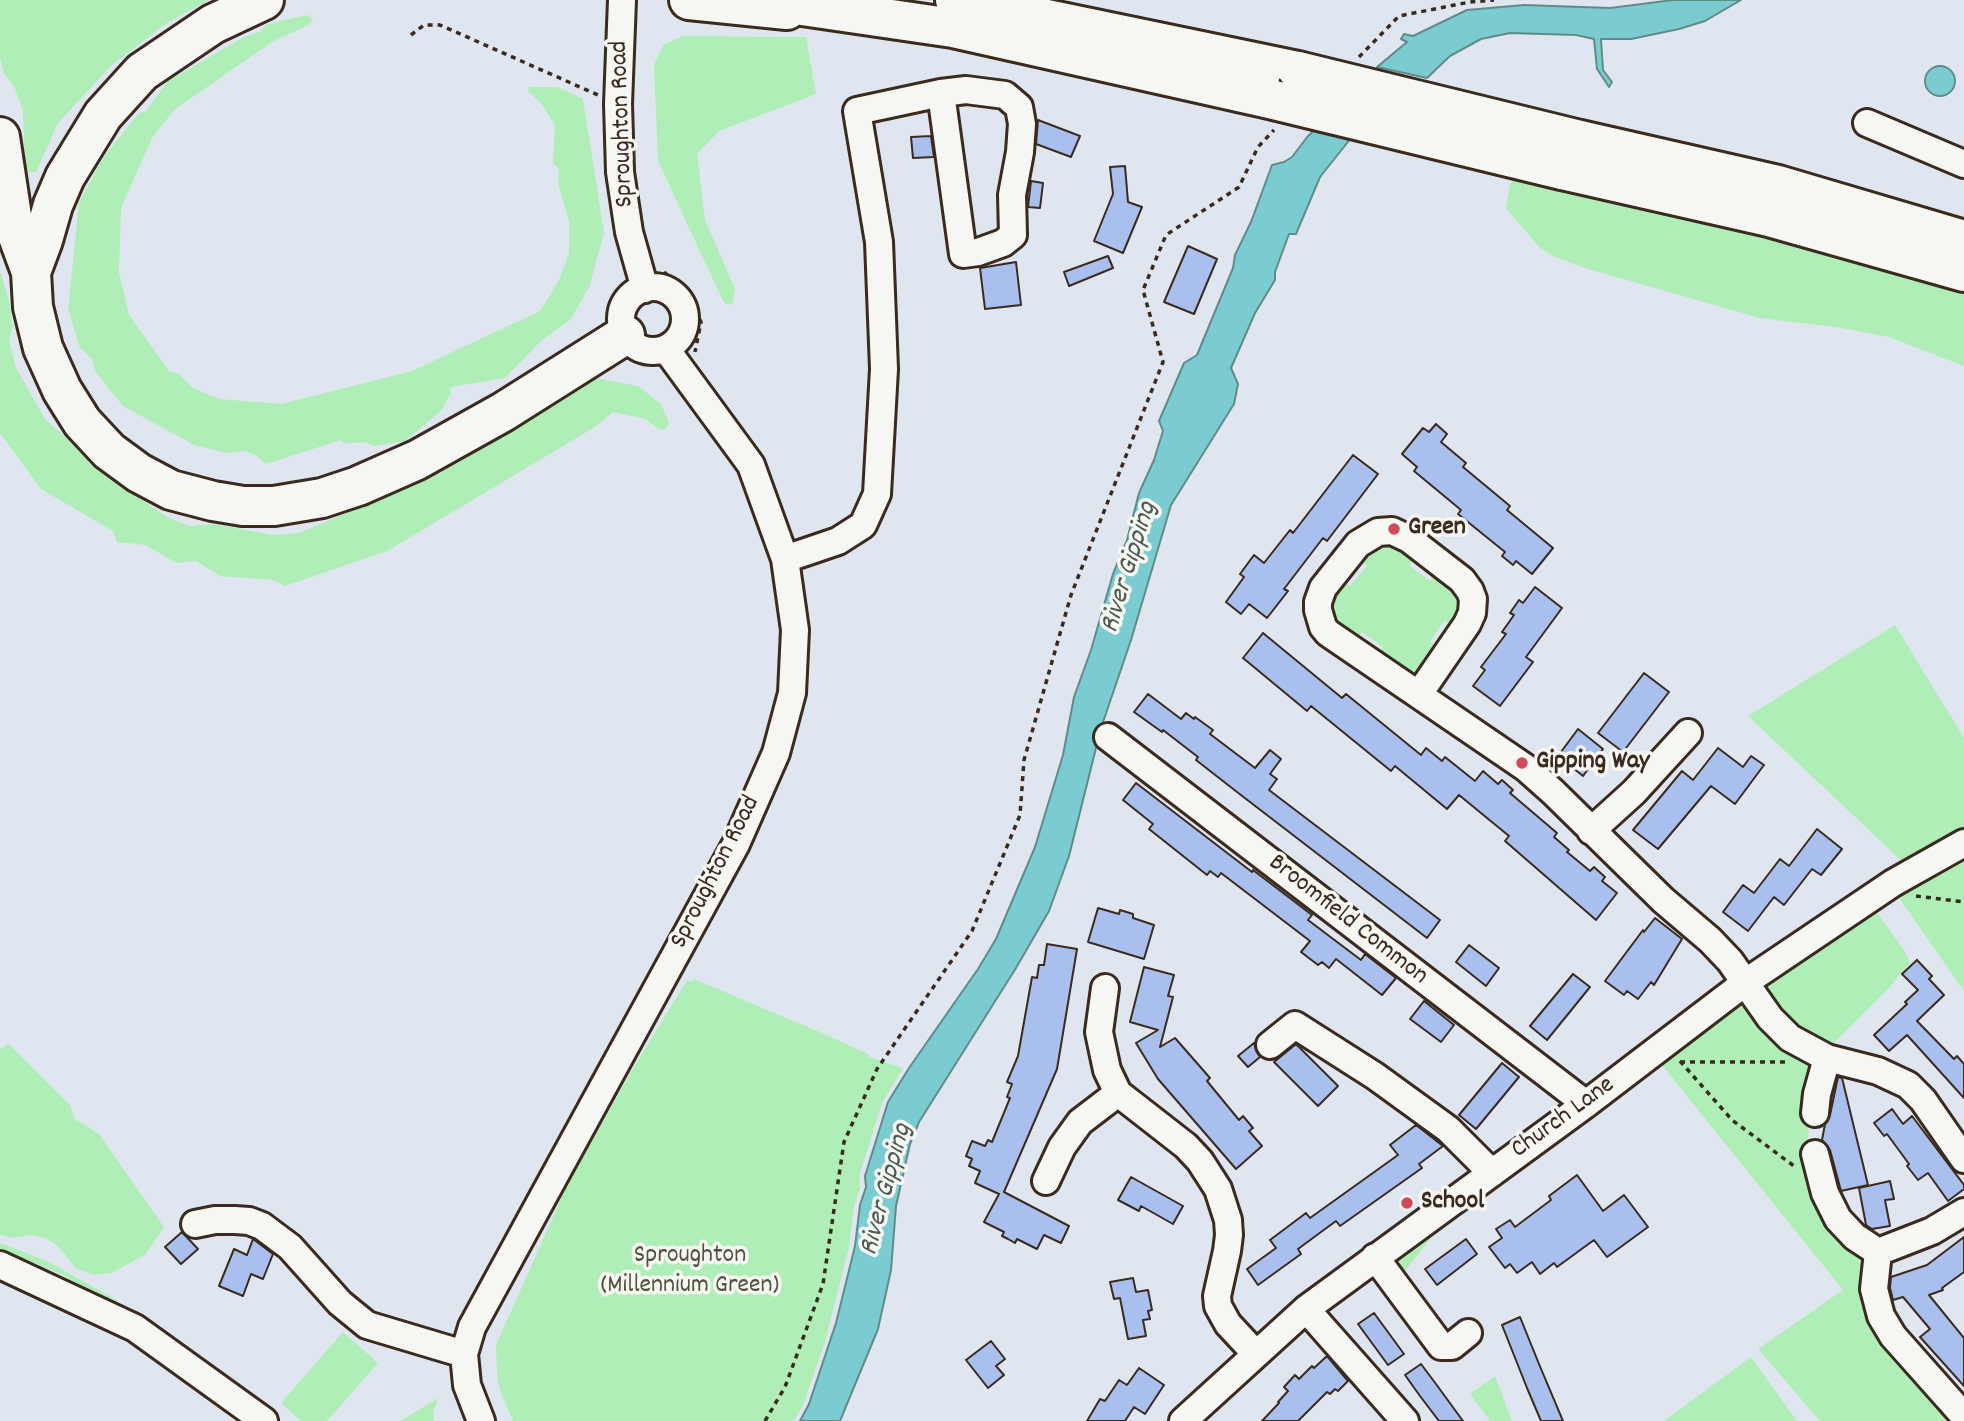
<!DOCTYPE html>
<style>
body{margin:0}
canvas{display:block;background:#dfe6f0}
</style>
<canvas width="1964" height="1421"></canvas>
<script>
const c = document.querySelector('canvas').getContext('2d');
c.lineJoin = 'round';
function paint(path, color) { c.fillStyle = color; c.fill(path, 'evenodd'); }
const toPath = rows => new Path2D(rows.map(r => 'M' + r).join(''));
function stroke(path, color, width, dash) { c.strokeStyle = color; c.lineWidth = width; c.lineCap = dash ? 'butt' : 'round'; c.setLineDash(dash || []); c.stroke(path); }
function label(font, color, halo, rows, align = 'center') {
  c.font = font + ' Dekko,sans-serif'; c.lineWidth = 7; c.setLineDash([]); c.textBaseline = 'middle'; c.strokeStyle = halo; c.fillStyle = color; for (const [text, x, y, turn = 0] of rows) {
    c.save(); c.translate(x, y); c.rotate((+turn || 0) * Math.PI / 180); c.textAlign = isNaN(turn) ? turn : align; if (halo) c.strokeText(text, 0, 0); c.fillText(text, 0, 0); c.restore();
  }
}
paint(toPath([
 [0,0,209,0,167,23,112,65,58,123,36,172,25,173,23,111,14,86,4,74,0,57],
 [307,15,313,19,308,25,272,42,174,110,152,138,121,208,119,273,129,315,170,372,179,374,193,388,220,399,281,404,412,371,540,311,559,280,569,253,569,221,558,184,559,169,553,164,555,125,541,103,528,91,529,87,558,87,583,99,604,233,590,285,571,319,541,341,505,378,451,387,449,390,452,391,442,410,405,441,375,446,364,442,344,444,341,440,266,464,257,456,244,451,227,453,194,445,123,406,95,371,92,359,80,348,68,309,79,203,103,158,139,113,146,111,168,81,244,37,259,32,268,24],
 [683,36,806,37,816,94,719,131,697,154,705,220,735,289,732,305,724,303,658,161,654,65,663,45],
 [1518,170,1964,284,1964,366,1889,337,1842,328,1760,318,1585,268,1555,257,1539,247,1506,208,1510,185],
 [0,271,8,297,13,326,9,340,16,368,45,419,82,452,91,465,167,517,189,526,213,524,273,535,299,533,426,480,596,378,638,386,661,404,669,423,665,430,658,429,646,419,613,412,595,427,387,551,285,586,273,580,220,576,196,561,176,563,146,545,117,542,113,531,41,489,0,433],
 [1380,539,1418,554,1409,565,1430,581,1439,571,1464,595,1456,628,1445,620,1430,641,1441,650,1421,670,1406,673,1375,658,1383,647,1362,632,1354,643,1326,614,1339,578,1350,586,1367,566,1356,557],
 [1895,625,1964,738,1964,833,1906,865,1748,716],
 [1964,855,1964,991,1897,895],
 [1871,904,1904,950,1910,963,1887,990,1832,1045,1812,1036,1786,1016,1767,991,1766,982],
 [694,979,829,1036,870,1055,869,1057,903,1068,882,1103,859,1177,860,1188,854,1206,849,1247,825,1342,803,1405,794,1421,513,1421,499,1388,497,1374,496,1345,570,1179,634,1067,687,980,692,982],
 [1742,999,1814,1060,1809,1098,1808,1152,1865,1257,1867,1265,1955,1421,1820,1421,1758,1349,1843,1290,1658,1060],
 [8,1043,70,1105,75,1119,99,1134,164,1227,145,1255,111,1273,93,1275,76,1268,57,1245,45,1238,31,1235,11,1238,0,1234,0,1048,2,1049],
 [1440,1226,1402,1275,1397,1267,1399,1255],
 [0,1243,45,1260,113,1298,182,1343,274,1421,166,1339,63,1275,0,1249],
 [343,1332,378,1363,327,1421,301,1421,281,1403],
 [1751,1357,1797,1421,1664,1421],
 [1495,1376,1512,1421,1490,1421,1470,1394],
 [439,1398,433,1412,434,1421,400,1421]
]), '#afefb7');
const water = toPath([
 [1673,0,1741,0,1705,21,1679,29,1631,39,1601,39,1603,70,1612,82,1609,87,1597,69,1594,39,1576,35,1510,33,1481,39,1450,56,1427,78,1377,67,1407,42,1401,39,1404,34,1413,36,1467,10,1524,5,1610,8,1673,0],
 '1925 81a15 15 0 1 1 30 0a15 15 0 1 1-30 0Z',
 [1322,123,1351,138,1320,177,1296,234,1289,234,1275,272,1275,280,1255,313,1231,368,1238,384,1234,404,1171,505,1131,640,1101,728,1069,856,1049,911,1016,968,919,1122,910,1144,896,1206,891,1270,878,1329,840,1421,800,1421,809,1404,836,1323,855,1246,860,1205,866,1187,865,1176,888,1102,909,1068,978,969,996,939,1035,847,1063,755,1074,697,1091,650,1113,574,1127,540,1139,493,1154,460,1163,431,1159,421,1184,363,1197,355,1233,268,1235,255,1251,222,1272,165,1284,162,1292,157,1308,136,1322,123]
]);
paint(water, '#7accd0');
stroke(water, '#618b89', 2);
const building = toPath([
 [1038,120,1080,136,1071,157,1036,144,1038,120],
 [931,136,934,157,913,158,911,137,931,136],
 [1125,166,1128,202,1142,207,1123,253,1094,241,1113,194,1110,167,1125,166],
 [1031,181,1043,183,1040,208,1028,207,1031,181],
 [1188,246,1217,259,1194,314,1164,302,1188,246],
 [1108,256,1113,268,1069,286,1064,272,1108,256],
 [1016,262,1021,305,985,309,980,268,1016,262],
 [1436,424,1447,434,1441,442,1466,463,1463,467,1510,506,1507,510,1553,548,1532,574,1516,561,1513,565,1502,556,1505,552,1458,514,1461,510,1414,471,1417,467,1402,454,1423,428,1429,432,1436,424],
 [1353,455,1378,474,1327,541,1323,538,1284,589,1288,591,1267,618,1249,604,1241,614,1226,602,1244,577,1240,574,1254,555,1264,563,1290,530,1293,533,1353,455],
 [1535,587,1562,608,1526,657,1533,662,1500,706,1473,686,1485,670,1481,667,1506,634,1502,632,1514,615,1510,613,1519,600,1523,603,1535,587],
 [1263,633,1342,698,1346,694,1421,755,1426,748,1442,761,1445,757,1475,781,1483,771,1498,784,1502,780,1513,790,1510,793,1557,833,1554,837,1569,850,1567,852,1590,871,1594,867,1605,877,1602,881,1617,893,1596,920,1505,841,1509,836,1459,795,1447,809,1395,766,1391,771,1311,706,1307,711,1243,658,1263,633],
 [1644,673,1669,692,1623,752,1598,733,1644,673],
 [1148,694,1181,719,1186,713,1194,719,1195,717,1213,730,1210,734,1255,768,1270,750,1281,759,1270,774,1277,779,1269,790,1440,920,1427,938,1237,792,1196,760,1198,757,1163,730,1162,732,1134,712,1148,694],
 [1578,729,1603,749,1583,776,1558,756,1578,729],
 [1718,748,1743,767,1751,756,1764,765,1735,804,1711,786,1658,849,1633,830,1682,771,1693,780,1718,748],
 [1136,783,1252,872,1253,870,1312,915,1308,920,1361,960,1365,954,1396,978,1382,995,1336,959,1329,968,1322,962,1318,965,1301,952,1310,941,1221,873,1218,877,1210,871,1207,875,1149,829,1153,824,1123,800,1136,783],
 [1817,829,1842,849,1821,875,1812,869,1784,905,1774,897,1748,931,1723,912,1743,885,1754,893,1780,859,1789,866,1817,829],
 [1098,908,1119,914,1120,910,1133,914,1133,918,1154,925,1144,959,1088,942,1098,908],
 [1655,918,1682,939,1654,985,1651,982,1638,999,1627,991,1624,995,1605,981,1643,930,1644,932,1655,918],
 [1047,944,1077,949,1057,1069,1004,1192,1069,1226,1061,1243,1044,1235,1037,1249,1017,1239,1015,1243,1008,1239,1002,1236,1004,1232,984,1222,999,1194,975,1183,980,1171,969,1166,972,1159,966,1156,972,1141,985,1146,988,1140,992,1142,1010,1098,1007,1097,1012,1084,1007,1082,1018,1056,1032,977,1037,978,1039,965,1044,965,1047,944],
 [1469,945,1499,968,1486,986,1456,962,1469,945],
 [1917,960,1932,976,1929,979,1944,995,1917,1021,1954,1059,1957,1056,1964,1064,1964,1098,1907,1035,1889,1051,1874,1035,1907,1004,1905,1002,1918,990,1902,974,1917,960],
 [1144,967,1174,975,1168,996,1173,997,1160,1047,1175,1038,1210,1078,1207,1081,1239,1120,1243,1116,1253,1128,1249,1131,1262,1146,1236,1169,1158,1079,1136,1043,1158,1030,1130,1022,1144,967],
 [1573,974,1590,987,1547,1040,1530,1026,1573,974],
 [1424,1001,1454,1025,1441,1042,1410,1019,1424,1001],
 [1254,1043,1260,1057,1248,1067,1238,1056,1254,1043],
 [1296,1044,1338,1086,1318,1106,1274,1062,1296,1044],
 [1502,1063,1519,1077,1476,1129,1459,1115,1502,1063],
 [1838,1077,1842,1078,1868,1185,1841,1191,1830,1150,1822,1140,1825,1124,1830,1115,1838,1077],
 [1892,1109,1903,1124,1912,1116,1964,1185,1964,1189,1948,1201,1928,1173,1918,1180,1907,1166,1909,1164,1887,1134,1884,1136,1874,1123,1892,1109],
 [1416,1125,1443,1146,1419,1164,1422,1168,1340,1226,1336,1221,1321,1232,1298,1249,1301,1254,1258,1285,1247,1269,1276,1248,1270,1240,1306,1213,1310,1218,1398,1155,1390,1145,1416,1125],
 [1577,1175,1603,1211,1624,1195,1648,1227,1607,1257,1594,1240,1557,1267,1554,1263,1540,1274,1532,1262,1517,1273,1510,1264,1505,1268,1489,1247,1502,1238,1496,1229,1510,1220,1515,1227,1551,1200,1549,1196,1577,1175],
 [1131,1177,1183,1206,1173,1224,1141,1206,1139,1211,1118,1200,1131,1177],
 [1890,1181,1894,1199,1885,1200,1890,1226,1872,1229,1866,1225,1859,1188,1890,1181],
 [182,1232,198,1249,181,1264,165,1247,182,1232],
 [1964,1237,1964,1272,1942,1288,1943,1290,1929,1295,1964,1338,1964,1386,1920,1337,1930,1329,1903,1297,1893,1300,1890,1288,1891,1277,1927,1265,1964,1237],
 [253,1239,273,1254,263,1279,251,1274,243,1296,219,1286,234,1249,247,1255,253,1239],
 [1466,1239,1477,1254,1437,1285,1425,1269,1466,1239],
 [1133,1278,1136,1292,1148,1290,1152,1310,1148,1311,1150,1319,1143,1320,1146,1336,1128,1339,1120,1298,1114,1299,1110,1282,1133,1278],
 [1374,1313,1404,1354,1388,1365,1358,1324,1374,1313],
 [1520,1317,1539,1364,1563,1421,1541,1421,1527,1388,1502,1325,1520,1317],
 [991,1341,1005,1359,996,1366,1004,1375,988,1388,966,1360,991,1341],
 [1327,1356,1348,1381,1338,1391,1335,1389,1330,1394,1327,1392,1298,1421,1262,1421,1279,1403,1278,1402,1288,1391,1284,1387,1295,1375,1299,1379,1312,1366,1314,1368,1327,1356],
 [1421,1364,1436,1384,1463,1421,1439,1421,1420,1396,1405,1375,1421,1364],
 [1139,1368,1164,1385,1145,1414,1134,1407,1125,1421,1087,1421,1100,1399,1105,1401,1119,1380,1127,1385,1139,1368]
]);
paint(building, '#a9bfed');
stroke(building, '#3b2a1e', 2);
const minor = toPath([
 [622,0,618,104,620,172,629,232,645,289],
 [1867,123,1964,164],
 '621 319a32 32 0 1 1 64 0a32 32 0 1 1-64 0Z',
 [785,559,838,541,863,525,877,494,884,369,879,242,857,111,941,93,966,90,1005,95,1019,107,1022,124,1020,152,1012,195,1013,235,1003,243,978,252,963,254,941,93],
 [1419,694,1467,624,1472,613,1473,599,1470,591,1462,580,1409,539,1392,531,1378,532,1358,544,1323,588,1318,602,1318,610,1323,627,1328,633,1526,768,1553,792,1663,900,1710,940,1730,961,1770,1018,1790,1038,1827,1058,1878,1071,1908,1085,1923,1100,1964,1159],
 [1108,737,1586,1104],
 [1591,831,1634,792,1688,733],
 [1105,988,1099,1032,1107,1070,1118,1093,1186,1146,1200,1161,1218,1189,1228,1220,1229,1235,1227,1251,1217,1296,1218,1306,1228,1324,1255,1353],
 [1270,1045,1295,1025,1375,1076,1448,1129,1492,1173],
 [1815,1113,1817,1094,1827,1058],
 [1815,1154,1825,1193,1838,1219,1855,1237,1878,1252,1932,1231,1964,1212],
 [1046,1181,1062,1147,1080,1122,1118,1093],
 [195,1224,215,1220,235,1220,249,1221,262,1226,290,1247,340,1303,367,1325,464,1354],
 [1878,1252,1874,1289,1881,1316,1893,1336,1964,1416],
 [1375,1257,1441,1346,1452,1346,1468,1333],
 [0,1265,135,1328,264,1421],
 [1306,1309,1405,1421],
 [481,1421,467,1385,464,1354,472,1327,736,844,776,753,792,693,795,630,785,559,751,465,666,349],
 [1183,1421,1306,1309,1586,1104,1746,982,1893,883,1964,843]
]);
const highway = toPath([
 [689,0,787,10],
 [761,0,953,28,1274,100],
 [955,0,1298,71],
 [0,137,13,223,31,272,33,307,43,348,62,390,82,422,109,451,139,473,171,490,213,501,243,506,274,506,322,498,358,486,417,460,503,412,625,335],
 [1580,140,1778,185,1964,240],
 [1562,170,1769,217,1964,272],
 [31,272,43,240,53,205,65,177,103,115,142,72,213,24,264,0]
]);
stroke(minor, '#3b2a1e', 32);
stroke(highway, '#3b2a1e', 44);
stroke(toPath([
 [411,35,424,25,440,25,598,95],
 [1359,57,1399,16,1470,2,1494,0],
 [664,272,688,294,701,322,695,352],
 [1916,896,1964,902],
 [1680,1061,1732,1120,1794,1166],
 [1680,1062,1787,1062],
 [765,1421,785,1387,823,1284,844,1142,877,1069,972,931,1020,815,1024,760,1071,595,1163,362,1143,290,1166,235,1239,187,1258,147,1274,130]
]), '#3b2a1e', 3.5, [5, 5]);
stroke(minor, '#f6f6f2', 26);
stroke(highway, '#f6f6f2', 38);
const highwayBridge = toPath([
 [1298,71,1580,140],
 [1274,100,1562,170]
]);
stroke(highwayBridge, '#3b2a1e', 44, []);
stroke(highwayBridge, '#f6f6f2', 38);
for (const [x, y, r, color] of [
 [1394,529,7,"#d1495b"],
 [1522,763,7,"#d1495b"],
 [1407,1203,7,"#d1495b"]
]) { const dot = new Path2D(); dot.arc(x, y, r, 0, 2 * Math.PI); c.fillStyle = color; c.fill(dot); stroke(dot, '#f6f6f2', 2.5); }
label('26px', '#3b2a1e', '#f6f6f2', [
 ["Sproughton Road",624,124,-92],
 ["Sproughton Road",717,873,-63],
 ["Broomfield Common",1347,921,38],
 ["Church Lane",1564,1119,-36]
]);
label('bold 26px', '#3b2a1e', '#f6f6f2', [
 ["Green",1408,529],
 ["Gipping Way",1536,763],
 ["School",1421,1203]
], 'left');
label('26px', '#52513d', '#f6f6f2', [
 ["Sproughton",690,1257],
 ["(Millennium Green)",690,1287]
]);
label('italic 28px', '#4e5b53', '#f6f6f2', [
 ["River Gipping",1131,568,-73],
 ["River Gipping",888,1190,-75]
]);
</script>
